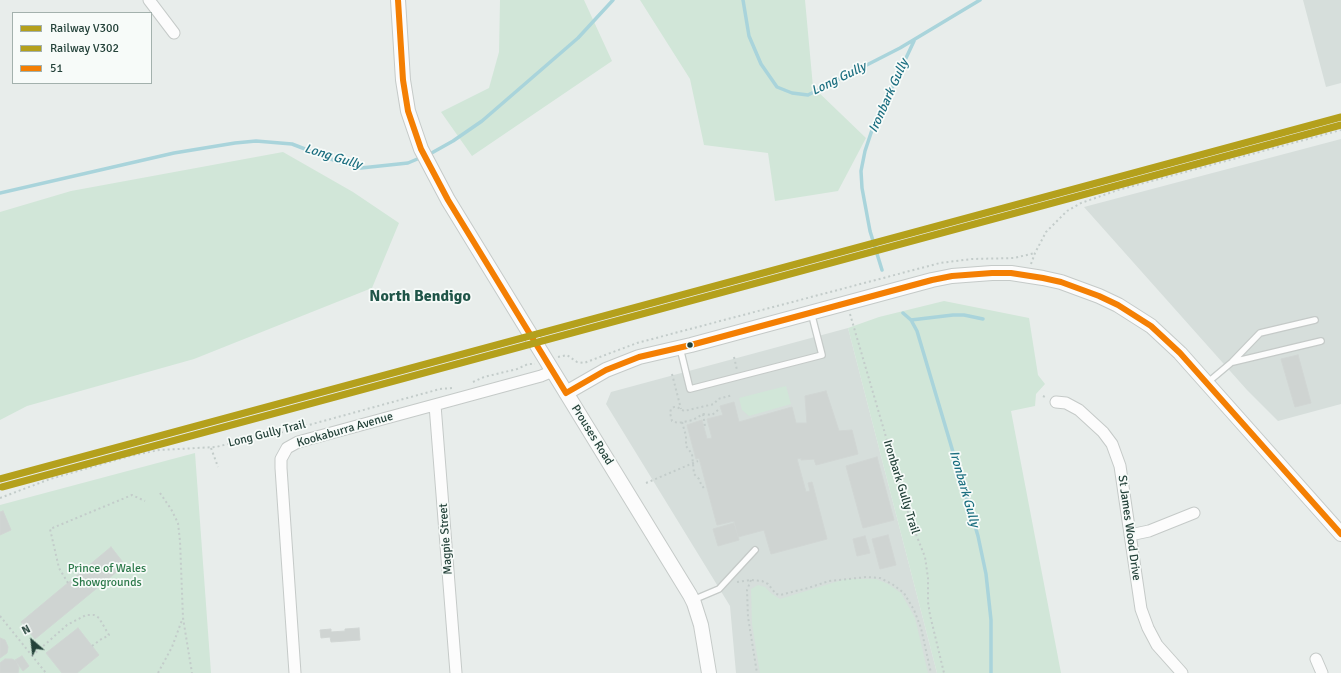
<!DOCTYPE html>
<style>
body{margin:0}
#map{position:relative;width:1341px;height:673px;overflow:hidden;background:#e8edeb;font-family:Signika,sans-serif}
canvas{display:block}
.legend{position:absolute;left:12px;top:12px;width:140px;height:72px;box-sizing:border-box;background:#f7fbf9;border:1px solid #a3b1ad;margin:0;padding:5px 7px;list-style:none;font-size:12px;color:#24423a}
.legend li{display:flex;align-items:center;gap:8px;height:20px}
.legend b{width:20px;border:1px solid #a3b1ad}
.north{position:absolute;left:12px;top:621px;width:40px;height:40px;-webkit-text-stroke:3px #f7fbf9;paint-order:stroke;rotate:332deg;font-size:11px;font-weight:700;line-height:16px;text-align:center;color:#24423a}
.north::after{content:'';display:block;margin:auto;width:14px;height:18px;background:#24423a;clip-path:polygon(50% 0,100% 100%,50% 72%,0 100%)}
</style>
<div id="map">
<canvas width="1341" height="673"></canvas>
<ul class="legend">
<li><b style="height:5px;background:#b4a01c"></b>Railway V300</li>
<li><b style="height:5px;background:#b4a01c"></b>Railway V302</li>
<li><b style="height:5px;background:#f47f03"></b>51</li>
</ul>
<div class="north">N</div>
</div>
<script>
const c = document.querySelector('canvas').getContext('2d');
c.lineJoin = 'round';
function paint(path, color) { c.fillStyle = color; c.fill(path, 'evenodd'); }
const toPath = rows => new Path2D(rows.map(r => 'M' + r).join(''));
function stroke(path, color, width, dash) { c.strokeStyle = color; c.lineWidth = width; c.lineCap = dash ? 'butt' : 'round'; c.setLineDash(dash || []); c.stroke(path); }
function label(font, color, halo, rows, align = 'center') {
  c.font = font + ' Signika,sans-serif'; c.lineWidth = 3.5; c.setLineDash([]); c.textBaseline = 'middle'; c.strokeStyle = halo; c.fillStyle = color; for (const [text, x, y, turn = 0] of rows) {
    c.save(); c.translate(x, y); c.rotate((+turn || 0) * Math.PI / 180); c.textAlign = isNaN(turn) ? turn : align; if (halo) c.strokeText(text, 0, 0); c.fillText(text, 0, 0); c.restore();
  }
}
paint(toPath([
 [1303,0,1341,0,1341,83,1326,87],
 [1341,139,1341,404,1278,421,1247,390,1084,207],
 [848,328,937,673,736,673,730,606,606,404,611,392]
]), '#d6dedb');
paint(toPath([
 [500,0,584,0,612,61,472,156,441,112,489,88,499,52],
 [640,0,805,0,813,87,866,138,838,191,775,201,768,153,704,145,690,79],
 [283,152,353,192,399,223,372,288,194,359,27,406,0,420,0,212,71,191],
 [944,301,1029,318,1038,375,1045,384,1036,394,1035,406,1011,411,1061,673,937,673,848,328,879,317],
 [786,386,791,404,749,416,742,410,739,398],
 [195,453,211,673,0,673,0,505],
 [845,579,876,579,888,584,901,593,915,618,928,673,760,673,752,624,751,589,758,585,765,587,772,594,780,599]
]), '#d1e6d8');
stroke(toPath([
 [743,0,749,36,761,64,777,87,792,93,808,95,900,48,980,0],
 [428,155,453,141,482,121,578,38,613,0],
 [0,193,174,153,235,143,256,141,292,144,344,164,361,168,408,163,422,157],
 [882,270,870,231,862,188,861,171,865,151,875,121,892,88,914,41],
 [903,313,911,320,917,331,978,536,986,574,991,620,991,673],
 [911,320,953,315,964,315,983,319]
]), '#a9d4db', 3.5);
const building = toPath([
 [1298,355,1311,403,1295,407,1281,359,1298,355],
 [826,391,839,431,852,430,858,454,816,465,814,459,801,460,801,458,797,459,806,492,810,491,808,483,812,482,827,539,771,554,764,530,738,537,734,521,717,525,699,458,696,459,687,425,702,420,707,439,712,438,707,419,723,415,720,406,734,402,739,422,792,407,796,423,807,423,805,396,826,391],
 [877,457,894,520,863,528,846,466,877,457],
 [3,511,11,530,0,535,0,512,3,511],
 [734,523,739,540,718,546,713,529,734,523],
 [888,535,896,565,880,569,872,539,888,535],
 [865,536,870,553,857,556,853,539,865,536],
 [111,547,125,565,35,639,21,622,111,547],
 [78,628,99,655,77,673,62,673,46,653,78,628],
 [359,628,360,640,331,642,330,637,321,638,320,630,331,629,331,632,345,631,345,629,359,628],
 [0,638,5,640,8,647,7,653,0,658,0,638],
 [22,656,29,666,23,671,15,660,22,656],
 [5,659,12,659,16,661,19,668,18,673,0,673,0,663,5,659]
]);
paint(building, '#cfd4d2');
stroke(building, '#d1d6d4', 1);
const service = toPath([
 [680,348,690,389,822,355,811,312],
 [1233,362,1321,341],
 [1207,383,1232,362,1260,333,1315,320],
 [693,600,719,589,755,550]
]);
const minor = toPath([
 [149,0,174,33],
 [1056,402,1066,403,1079,410,1103,432,1112,444,1120,466,1141,609,1148,628,1157,645,1182,673],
 [435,405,456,673],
 [1130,535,1149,531,1194,513],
 [1316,659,1322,673],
 [295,673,281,468,281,459,287,448,298,442,541,376,553,371]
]);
const tertiary = toPath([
 [398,0,403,80,408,111,421,149,448,200,690,595,694,603,701,625,709,673],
 [566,393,606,370,639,357,691,345,932,280,952,276,992,273,1011,273,1043,278,1061,282,1099,296,1118,305,1151,326,1180,353,1341,534]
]);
stroke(service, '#c5cac8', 8);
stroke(minor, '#c5cac8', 13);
stroke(tertiary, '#c5cac8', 16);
stroke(toPath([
 [1031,264,1035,253,1046,232,1067,211,1081,203,1118,190,1341,130],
 [850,314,910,519,925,557,928,578,928,602,930,615,944,673],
 [558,357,567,355,577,362,584,363,637,343,940,263,972,259,1014,258,1035,253],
 [734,357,737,370],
 [672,374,681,409],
 [473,382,484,377,517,369,528,364,535,364],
 [1043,396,1047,398],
 [718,410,712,415,703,414,693,420,678,423,672,421,670,413,671,409,674,407,677,407,684,411,714,404,718,399,733,395],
 [703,414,705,426],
 [682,422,686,436,686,446,692,454,694,474,699,479,701,484,705,490],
 [211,448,218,467],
 [646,483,698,461],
 [160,493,171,509,178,523,180,541,183,618,192,673],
 [0,498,50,479,130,456,159,450,216,447,243,440,265,437,440,389,452,388],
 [751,580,747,590,748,617,757,673],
 [737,582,751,580,762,581,768,584,776,594,780,595,808,588,829,581,867,577,880,578,892,584,904,593,914,610,921,628,931,673],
 [68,583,59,568,50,529,132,495,145,501],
 [0,616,46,673],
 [32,656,67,625,86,615,94,615,99,618,109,635,100,640,92,646],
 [158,673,172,647,182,620]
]), '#c3ccca', 2, [2, 3]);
stroke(service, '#fcfcfc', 5.5);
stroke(minor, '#fcfcfc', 11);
stroke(tertiary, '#fcfcfc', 14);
stroke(toPath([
 [398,0,403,80,408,111,421,149,448,200,566,393],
 [566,393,606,370,639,357,691,345,932,280,952,276,992,273,1011,273,1043,278,1061,282,1099,296,1118,305,1151,326,1180,353,1341,534]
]), '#f47f03', 6);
stroke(toPath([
 [0,479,1341,117]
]), '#b4a01c', 7);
stroke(toPath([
 [2,487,1341,125]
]), '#b4a01c', 7);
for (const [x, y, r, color] of [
 [690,345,3.5,"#24423a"]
]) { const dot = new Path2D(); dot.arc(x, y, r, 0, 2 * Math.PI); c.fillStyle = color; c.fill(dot); stroke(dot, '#f7fbf9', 1.5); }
label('12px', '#24423a', '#f7fbf9', [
 ["Kookaburra Avenue",345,430,-16],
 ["Long Gully Trail",267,434,-14],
 ["Prouses Road",592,435,58],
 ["Ironbark Gully Trail",901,487,73],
 ["St James Wood Drive",1129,528,82],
 ["Magpie Street",446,539,-94]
]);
label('12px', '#2d7a4b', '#f7fbf9', [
 ["Prince of Wales",107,569],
 ["Showgrounds",107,583]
]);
label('italic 13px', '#1c6f80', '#f7fbf9', [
 ["Long Gully",839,79,-26],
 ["Ironbark Gully",889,96,-66],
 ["Long Gully",333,157,17],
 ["Ironbark Gully",964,489,74]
]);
label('bold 16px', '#1f5548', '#f7fbf9', [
 ["North Bendigo",420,297]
]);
</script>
